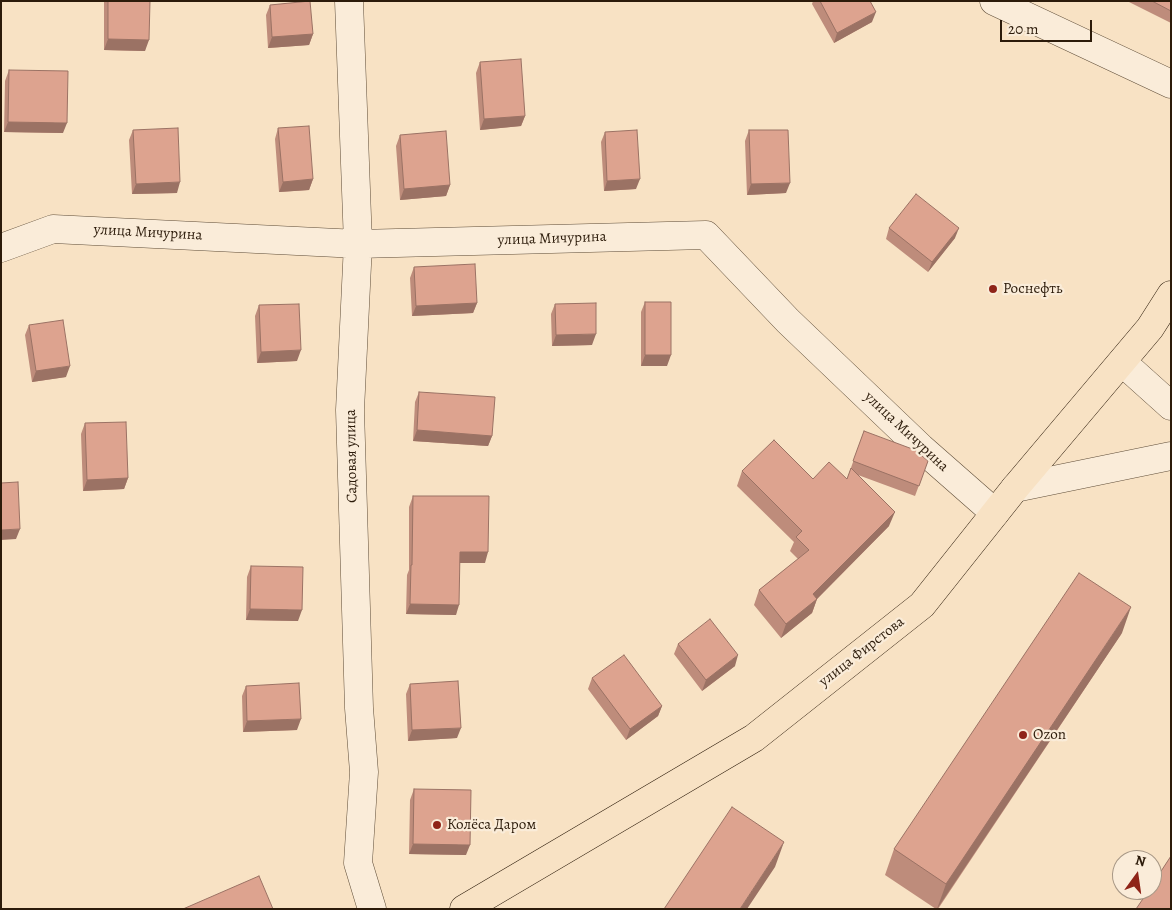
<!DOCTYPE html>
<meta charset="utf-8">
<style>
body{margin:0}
#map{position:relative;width:1172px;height:910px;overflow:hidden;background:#f8e2c4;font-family:Alegreya,serif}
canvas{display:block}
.frame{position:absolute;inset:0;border:2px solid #2c1b0a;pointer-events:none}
.north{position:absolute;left:1112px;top:850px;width:50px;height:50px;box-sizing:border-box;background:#faecd9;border:1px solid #a89886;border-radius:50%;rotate:14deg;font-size:14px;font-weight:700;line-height:20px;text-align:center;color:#2c1b0a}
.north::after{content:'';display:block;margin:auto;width:18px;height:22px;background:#8f2418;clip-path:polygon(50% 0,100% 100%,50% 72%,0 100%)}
.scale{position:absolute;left:1000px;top:20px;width:92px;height:22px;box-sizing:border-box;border:2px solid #2c1b0a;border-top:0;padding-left:6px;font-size:15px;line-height:18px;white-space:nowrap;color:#2c1b0a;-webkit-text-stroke:4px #faecd9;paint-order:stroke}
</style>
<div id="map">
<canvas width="1172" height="910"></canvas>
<div class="frame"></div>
<div class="north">N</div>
<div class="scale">20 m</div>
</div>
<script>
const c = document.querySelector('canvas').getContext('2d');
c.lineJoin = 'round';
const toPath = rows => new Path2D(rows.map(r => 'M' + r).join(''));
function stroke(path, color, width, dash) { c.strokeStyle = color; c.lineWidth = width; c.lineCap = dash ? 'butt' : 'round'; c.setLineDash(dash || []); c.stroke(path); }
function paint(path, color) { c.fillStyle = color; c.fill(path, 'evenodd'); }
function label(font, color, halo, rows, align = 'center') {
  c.font = font + ' Alegreya,serif'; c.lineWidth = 4.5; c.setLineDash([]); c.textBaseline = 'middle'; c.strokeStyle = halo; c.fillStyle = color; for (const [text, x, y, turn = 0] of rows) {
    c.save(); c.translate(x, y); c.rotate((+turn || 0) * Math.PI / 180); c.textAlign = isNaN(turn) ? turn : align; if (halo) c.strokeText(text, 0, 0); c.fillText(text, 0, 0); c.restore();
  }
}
const minor = toPath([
 [349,1,358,244,350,410,359,708,364,772,358,863,372,909],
 [994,1,1171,84],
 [1,248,53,229,358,244,706,235,788,321,921,448,995,513],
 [1122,362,1171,406],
 [1015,488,1171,456]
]);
const major = toPath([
 [464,909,754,738,922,605,1015,488,1150,328,1171,295]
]);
stroke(minor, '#5f4d38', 29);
stroke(major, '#2c1b0a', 29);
stroke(minor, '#faecd9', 28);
stroke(major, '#f8e2c4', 28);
paint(toPath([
 [104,1,150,1,145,51,104,50],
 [813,1,870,1,872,22,834,43,812,4],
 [1127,1,1171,1,1171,23],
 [270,5,313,34,309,45,268,48,266,15],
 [480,62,525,116,521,126,480,130,476,73],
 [9,70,63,133,4,132,5,81],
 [278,128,313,179,309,190,279,192,275,139],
 [133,130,177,193,132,194,129,140],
 [749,130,786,193,747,195,745,141],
 [605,132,636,189,604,191,601,142],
 [400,135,450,185,446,196,400,200,396,146],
 [889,228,955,238,928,272,886,239],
 [414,267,477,303,473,313,412,316,410,278],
 [645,302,667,366,641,366,641,312],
 [555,304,592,345,552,346,551,314],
 [259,305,297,361,257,363,255,316],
 [29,325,66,377,32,382,25,335],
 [419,392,492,436,488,446,413,441,415,402],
 [85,423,128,478,124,489,83,491,81,434],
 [864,431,928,461,915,496,858,475,889,526,817,599,812,613,781,638,754,605,759,590,798,559,790,551,794,542,737,486,742,471,813,479,847,479],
 [413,496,485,563,460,563,456,615,406,614,407,575,409,570,409,507],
 [251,566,298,621,246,620,247,577],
 [1122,633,938,909,936,909,885,875,894,849],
 [678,644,735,666,702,691,674,654],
 [592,678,662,706,658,716,626,740,588,689],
 [410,684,457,738,408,741,406,694],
 [246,686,297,730,243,732,242,696],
 [414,789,466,855,409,854,410,800]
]), '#be8c7b');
paint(toPath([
 [876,12,872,22,834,43,837,33],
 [313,34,309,45,268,48,272,37],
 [108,39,149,40,145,51,104,50],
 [525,116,521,126,480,130,484,119],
 [8,122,67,123,63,133,4,132],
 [313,179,309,190,279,192,283,182],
 [640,179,636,189,604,191,607,181],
 [180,182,177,193,132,194,136,184],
 [790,183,786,193,747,195,751,184],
 [450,185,446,196,400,200,404,189],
 [959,228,955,238,928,272,932,262],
 [477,303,473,313,412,316,416,306],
 [596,334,592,345,552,346,556,335],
 [301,350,297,361,257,363,261,352],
 [645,355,671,355,667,366,641,366],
 [70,366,66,377,32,382,36,371],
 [417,430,492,436,488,446,413,441],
 [128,478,124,489,83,491,87,480],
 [895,512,889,526,817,599,812,613,781,638,786,624,813,594],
 [20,529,16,539,1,540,1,530],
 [460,552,488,552,485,563,456,563],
 [410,604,459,605,456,615,406,614],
 [1131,607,1122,633,937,909,946,884],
 [250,609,302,610,298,621,246,620],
 [738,655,735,666,702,691,706,680],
 [662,706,658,716,626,740,630,729],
 [301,719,297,730,243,732,247,721],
 [461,728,457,738,408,741,412,730],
 [784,842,775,867,747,909,740,909],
 [413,844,470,845,466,855,409,854]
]), '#9b7264');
const building = toPath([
 [108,1,150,1,149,40,108,39,108,1],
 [310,1,313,34,272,37,270,5,310,1],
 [820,1,870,1,876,12,837,33,820,1],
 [1152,1,1171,1,1171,11,1152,1],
 [521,59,525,116,484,119,480,62,521,59],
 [9,70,68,71,67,123,8,122,9,70],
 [309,126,313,179,283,182,278,128,309,126],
 [178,128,180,182,136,184,133,130,178,128],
 [637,130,640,179,607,181,605,132,637,130],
 [749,130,788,130,790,183,751,184,749,130],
 [446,131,450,185,404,189,400,135,446,131],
 [916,194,959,228,932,262,889,228,916,194],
 [475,264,477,303,416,306,414,267,475,264],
 [645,302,671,302,671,355,645,355,645,302],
 [596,303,596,334,556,335,555,304,596,303],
 [299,304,301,350,261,352,259,305,299,304],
 [63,320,70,366,36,371,29,325,63,320],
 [419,392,495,397,492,436,417,430,419,392],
 [126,422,128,478,87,480,85,423,126,422],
 [864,431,915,450,928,461,919,486,853,461,864,431],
 [774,440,813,479,829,462,847,479,851,468,895,512,813,594,817,599,786,624,759,590,809,550,796,537,802,531,742,471,774,440],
 [18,482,20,529,1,530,1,483,18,482],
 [413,496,489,496,488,552,460,552,459,605,410,604,411,565,412,565,413,496],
 [251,566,303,567,302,610,250,609,251,566],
 [1079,573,1131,607,946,884,894,849,1079,573],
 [710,619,738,655,706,680,678,644,710,619],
 [624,655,662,706,630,729,592,678,624,655],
 [458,681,461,728,412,730,410,684,458,681],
 [299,683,301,719,247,721,246,686,299,683],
 [414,789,471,790,470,845,413,844,414,789],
 [732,807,784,842,740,909,664,909,732,807],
 [1171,856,1171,909,1136,909,1149,890,1152,890,1152,885,1171,856],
 [259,876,273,909,183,909,259,876]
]);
paint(building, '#dda38f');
stroke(building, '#9b7264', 1);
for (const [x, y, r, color] of [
 [993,289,5,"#8f2418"],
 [1023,735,5,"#8f2418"],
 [437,825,5,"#8f2418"]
]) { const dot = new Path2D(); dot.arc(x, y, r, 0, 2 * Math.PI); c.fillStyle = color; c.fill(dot); stroke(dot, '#faecd9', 2); }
label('15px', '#2c1b0a', '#faecd9', [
 ["улица Мичурина",148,233,3],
 ["улица Мичурина",552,239,-2],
 ["улица Мичурина",906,432,43],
 ["Садовая улица",352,456,-91],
 ["улица Фирстова",862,652,-38]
]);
label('15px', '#2c1b0a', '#faecd9', [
 ["Роснефть",1003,289],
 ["Ozon",1033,735],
 ["Колёса Даром",447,825]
], 'left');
</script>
